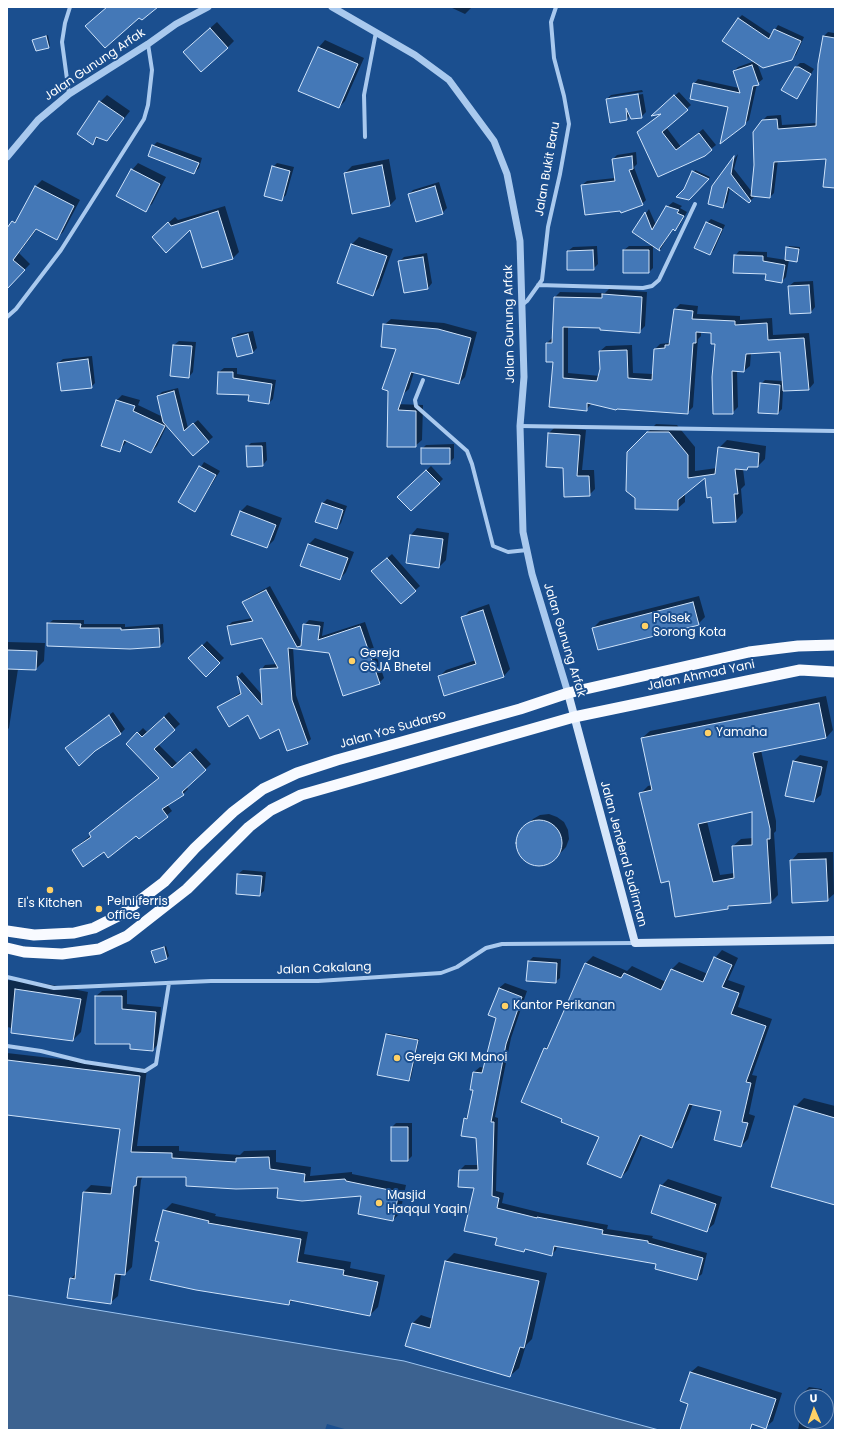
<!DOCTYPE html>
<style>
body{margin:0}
#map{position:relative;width:842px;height:1437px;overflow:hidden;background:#1b4f8f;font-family:Poppins,sans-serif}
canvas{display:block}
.frame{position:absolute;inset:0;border:8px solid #fff;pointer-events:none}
.north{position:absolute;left:794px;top:1389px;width:40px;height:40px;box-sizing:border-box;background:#1b4f8f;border:1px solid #7695bc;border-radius:50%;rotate:358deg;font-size:11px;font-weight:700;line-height:16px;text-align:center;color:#fff}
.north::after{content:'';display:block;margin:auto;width:14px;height:18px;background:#ffd166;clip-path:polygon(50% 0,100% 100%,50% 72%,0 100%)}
</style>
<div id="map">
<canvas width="842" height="1437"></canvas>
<div class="frame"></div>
<div class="north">U</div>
</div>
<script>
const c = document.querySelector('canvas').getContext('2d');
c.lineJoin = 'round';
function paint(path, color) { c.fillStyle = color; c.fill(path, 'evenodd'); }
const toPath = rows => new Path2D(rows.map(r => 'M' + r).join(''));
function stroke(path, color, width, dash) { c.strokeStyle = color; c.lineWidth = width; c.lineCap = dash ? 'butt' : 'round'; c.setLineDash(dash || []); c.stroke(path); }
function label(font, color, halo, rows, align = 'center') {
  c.font = font + ' Poppins,sans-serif'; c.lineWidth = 4; c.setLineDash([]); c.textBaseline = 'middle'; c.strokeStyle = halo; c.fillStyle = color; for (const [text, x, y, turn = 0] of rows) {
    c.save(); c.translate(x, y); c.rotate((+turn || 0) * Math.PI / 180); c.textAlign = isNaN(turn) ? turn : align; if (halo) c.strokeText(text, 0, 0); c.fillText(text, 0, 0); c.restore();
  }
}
const water = toPath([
 [7,1295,404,1361,659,1430,7,1430,7,1295]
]);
paint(water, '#3c6290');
stroke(water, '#9cc4f0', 1);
paint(toPath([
 [327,1424,348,1430,325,1430]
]), '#1b4f8f');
paint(toPath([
 [450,7,472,7,465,14],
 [742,15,772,35,778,25,804,37,796,55,791,59,757,63,763,79,757,84,749,120,744,124,729,106,694,84,698,79,739,88,734,71,738,67,755,61,738,19],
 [217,22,234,41,227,48,191,45],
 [835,31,835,187,827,158,778,160,774,193,770,197,755,196,749,202,730,188,727,202,723,207,713,186,738,154,734,169,752,192,763,120,767,116,781,115,782,125,817,123,824,36,828,32,834,33],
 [48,35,50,45,49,47,34,40],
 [325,40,364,58,345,101,339,107,300,90,319,47],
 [800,63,804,63,814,69,797,97,795,68],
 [642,90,643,92,610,97,610,99,643,94,646,112,641,117,630,115,627,119,607,99,611,95],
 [679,92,691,105,666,127,681,147,703,129,716,145,711,149,658,176,662,113,653,115],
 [107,95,130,111,107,140,99,137,93,143,100,102],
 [157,142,202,158,199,168,194,173,153,146],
 [636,152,637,164,634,167,646,200,642,204,620,210,582,185,587,181,615,178,613,159,617,155],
 [389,159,396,199,390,205,345,173,352,166],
 [138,163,166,177,152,204,145,210,132,170],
 [277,163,294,167,286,195,282,199,273,167],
 [695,170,710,177,691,197,685,190],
 [42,180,80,200,63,232,56,239,37,229,19,253,30,264,7,288,7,230,20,216,36,186],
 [439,182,447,208,442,213,409,194,413,190],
 [673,202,682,206,680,208,687,212,679,226,675,230,673,228,660,250,633,232,649,209,656,225,667,207],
 [225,206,239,252,233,258,191,229,159,231,175,217,178,220],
 [711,219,725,225,714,250,710,254,707,223],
 [359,237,393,249,379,288,373,294,339,282,352,244],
 [597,246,598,264,593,269,568,251,573,247],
 [629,246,653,246,653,268,649,272,624,250],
 [789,246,800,247,798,259,796,261,789,260,786,277,781,282,735,256,739,251,767,252,767,257,786,260],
 [427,253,432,283,428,288,405,292,399,262,404,257],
 [813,281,815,307,811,312,789,286,794,282],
 [609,289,647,292,645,326,639,332,601,327,568,327,568,373,600,376,600,351,606,346,632,345,633,373,653,374,655,349,660,344,668,343,670,342,674,310,680,304,698,306,697,314,740,316,740,320,772,318,773,335,809,333,814,383,809,389,783,390,782,409,778,413,761,384,765,380,783,381,781,351,751,353,750,366,744,371,737,370,738,407,732,413,716,343,712,332,701,331,701,336,698,339,693,407,688,412,592,403,586,410,550,406,554,361,547,343,552,338,555,297,560,292,605,293],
 [391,319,444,323,477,332,465,377,459,383,414,372,409,389,402,395,397,348,384,325],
 [253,331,257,348,252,353,233,338,238,334],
 [179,341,196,342,193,372,189,377,174,345],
 [92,356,95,383,91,387,58,363,63,359],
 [224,368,237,368,237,374,276,380,273,399,269,403,250,395,219,372],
 [178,388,188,428,198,420,213,437,193,454,167,425,157,446,151,452,127,441,120,450,117,400,122,395,140,400,138,405,163,417,158,396,162,392],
 [395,404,423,405,422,440,415,446,388,446],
 [656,424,677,425,695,447,695,471,717,468,719,448,727,440,766,446,765,459,758,466,750,466,747,469,743,469,745,485,741,489,743,513,736,521,712,496,706,476,685,493,685,502,677,509,636,498,628,452],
 [555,427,586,430,582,470,594,470,595,489,589,495,564,467,549,433],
 [266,442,267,460,263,465,247,447,251,443],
 [454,444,454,458,449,463,422,449,426,445],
 [204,462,220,471,195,511,179,502],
 [431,466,443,479,411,510,399,497],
 [327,499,347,506,341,523,337,528,322,504],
 [247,505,282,518,274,540,267,547,240,512],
 [417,528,449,533,446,560,439,567,411,535],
 [315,538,354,552,346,572,340,579,308,545],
 [392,554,420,586,401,603,377,567],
 [270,586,302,644,304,625,309,620,324,622,322,636,365,622,384,678,379,683,330,652,293,647,296,695,311,739,307,743,249,714,219,708,241,692,238,676,242,672,263,696,261,670,265,665,277,664,263,637,228,626,232,622,252,618,244,602,248,598],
 [699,596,705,617,698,624,593,628,600,621],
 [489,604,510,669,504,676,439,677,446,670,476,660,463,618,469,611],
 [53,620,84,620,84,624,125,624,125,627,163,624,164,642,160,646,48,624],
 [207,641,224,658,206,675,190,658],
 [7,642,45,643,44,661,36,669,18,669,9,728,7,730],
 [826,696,833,730,826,738,761,750,776,821,776,831,774,833,778,895,771,902,731,905,728,908,670,880,640,794,648,786,652,785,642,738,650,731],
 [753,811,753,838,741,839,733,846,735,873,720,875,707,821],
 [113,712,125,729,121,733,95,751,67,748],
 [169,712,180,724,158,744,178,764,196,748,211,764,187,787,188,789,183,794,167,804,172,811,139,838,136,835,104,851,73,850,160,777,127,744,143,728,147,732],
 [800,755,828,761,821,795,814,801,794,761],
 [549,814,557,817,564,822,568,830,569,839,566,847,553,861,546,865,537,866,529,863,522,857,518,850,517,841,520,833,533,819,540,815],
 [833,852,834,894,827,900,792,860,798,853],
 [243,870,266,872,264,891,259,895,238,874],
 [166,946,169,956,167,958,152,951],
 [722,950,738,958,728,980,745,986,738,1007,772,1019,752,1075,757,1076,749,1114,755,1116,748,1139,741,1146,722,1110,693,1104,679,1139,671,1147,643,1135,628,1170,621,1177,600,1136,563,1119,545,1049,551,1043,585,964,593,956,627,971,632,966,666,982,672,969,679,962,708,974,715,958],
 [533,957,561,959,560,978,555,982,529,961],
 [7,980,47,984,88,992,81,1032,73,1040,7,1027],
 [505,983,527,991,511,1038,495,1117,498,1118,496,1191,504,1193,502,1203,542,1213,608,1225,607,1229,653,1236,652,1238,707,1253,702,1274,696,1279,657,1263,557,1246,556,1250,551,1255,526,1249,524,1251,498,1238,475,1187,460,1170,465,1165,479,1165,477,1137,465,1119,469,1114,474,1089,474,1072,480,1067,484,1068,497,1018,489,1015,499,988],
 [127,990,127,1004,161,1007,158,1044,153,1050,131,1043,96,996,102,991],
 [388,1033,419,1039,411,1078,409,1080,386,1035],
 [7,1053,147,1069,137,1146,179,1146,179,1151,240,1155,244,1151,276,1150,276,1162,311,1167,310,1176,352,1172,352,1174,406,1185,400,1213,393,1220,363,1194,279,1187,188,1176,143,1176,141,1180,132,1267,125,1274,121,1274,118,1296,110,1303,71,1279,76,1273,84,1192,91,1185,113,1187,121,1128,7,1114],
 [804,1098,835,1106,835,1204,795,1107],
 [396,1123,412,1123,412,1156,408,1160,392,1160,392,1127],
 [668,1179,722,1197,714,1224,707,1230,661,1186],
 [172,1203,216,1214,215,1216,308,1232,304,1254,351,1262,350,1268,385,1275,378,1307,370,1315,293,1300,289,1304,160,1242,164,1211],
 [454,1253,547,1273,532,1339,526,1345,519,1368,510,1376,413,1323,421,1315,433,1319,446,1261],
 [698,1366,782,1393,773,1421,766,1427,753,1423,742,1430,681,1430,690,1403,682,1400,691,1372],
 [809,1387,822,1389,821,1397,804,1397,805,1391],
 [802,1409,802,1421,816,1421,815,1430,798,1430]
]), '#0007');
const building = toPath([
 [107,7,158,7,142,20,139,18,105,48,85,26,107,7],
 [738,18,769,39,774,29,801,41,792,60,763,68,722,41,738,18],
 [210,28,228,48,201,72,183,52,210,28],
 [46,36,49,48,36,51,32,40,46,36],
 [823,36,835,38,835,188,823,187,826,159,774,162,770,198,751,196,754,165,753,132,762,120,777,119,778,129,816,126,818,64,823,36],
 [318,47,358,64,339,108,298,91,318,47],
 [752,65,759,85,753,86,745,125,720,144,728,107,690,99,693,83,740,93,733,71,752,65],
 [795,67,799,67,811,74,797,99,781,90,795,67],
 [638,94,642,118,631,119,626,108,627,120,610,123,606,99,638,94],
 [674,95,688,110,662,132,676,150,699,133,712,150,705,156,658,177,637,132,661,114,651,116,674,95],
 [99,101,124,118,107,141,96,137,93,145,77,134,99,101],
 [152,145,199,163,194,174,148,156,152,145],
 [632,156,633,169,629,170,643,205,621,213,620,211,585,215,581,185,615,181,612,159,632,156],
 [734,156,731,174,751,201,749,203,728,187,723,208,708,204,712,186,734,156],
 [382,165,390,206,352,214,344,173,382,165],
 [272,166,290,171,282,201,264,196,272,166],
 [131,169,160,184,146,212,116,196,131,169],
 [692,171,709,179,689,200,676,197,684,189,692,171],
 [35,186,74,206,57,240,36,229,13,260,25,270,7,289,7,228,12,221,15,223,35,186],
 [435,186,443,214,416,222,408,194,435,186],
 [666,206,679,210,677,213,684,216,675,231,673,229,659,249,660,251,632,232,645,212,652,230,666,206],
 [218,211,233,259,202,268,190,230,166,253,152,237,168,222,171,226,218,211],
 [706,222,722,229,710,255,694,248,706,222],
 [351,244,387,256,373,296,337,283,351,244],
 [786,247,799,249,797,262,785,260,786,247],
 [593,250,594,270,567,270,567,251,593,250],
 [623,250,649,250,649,273,623,273,623,250],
 [734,255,763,256,763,261,785,265,782,283,765,280,766,274,733,273,734,255],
 [423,257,428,289,404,293,398,261,423,257],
 [809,285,811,313,790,314,788,286,809,285],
 [602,294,642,297,640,333,600,330,600,328,563,327,563,378,597,381,600,369,599,351,627,350,628,378,652,380,654,349,665,348,665,345,669,345,674,309,693,311,692,319,735,321,735,325,767,323,768,340,804,338,809,390,783,391,780,352,746,354,744,372,732,371,733,414,713,414,712,377,715,344,711,344,711,333,696,332,696,343,693,343,688,414,617,409,616,410,587,403,587,411,549,407,553,362,546,362,546,343,552,343,554,297,602,298,602,294],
 [383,324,438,329,471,338,459,384,411,372,398,410,416,411,416,447,387,447,388,391,382,389,396,349,381,347,383,324],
 [248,334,253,353,237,357,232,338,248,334],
 [173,345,192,346,189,378,170,376,173,345],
 [88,359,92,388,61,391,57,363,88,359],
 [218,372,233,372,233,378,272,384,269,404,248,401,249,395,217,394,218,372],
 [760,383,780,385,778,414,758,413,760,383],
 [174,391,184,431,193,423,209,442,193,456,163,422,157,396,174,391],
 [116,400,135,406,133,411,165,426,151,453,124,440,120,452,101,446,116,400],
 [647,432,669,432,688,455,688,478,715,474,718,447,759,453,758,467,748,467,747,470,735,469,738,494,734,494,736,522,713,523,711,497,707,498,705,478,678,500,678,510,635,509,635,498,626,491,627,452,647,432],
 [548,433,580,435,577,476,589,476,590,496,564,497,563,468,546,467,548,433],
 [246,446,262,446,263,466,247,467,246,446],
 [421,448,450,448,450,464,421,464,421,448],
 [199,466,216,475,195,512,178,502,199,466],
 [426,470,440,484,411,511,397,497,426,470],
 [322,503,343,510,337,529,315,522,322,503],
 [240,511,276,525,267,548,231,535,240,511],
 [410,535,443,539,439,568,406,563,410,535],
 [308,544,348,558,340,580,300,566,308,544],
 [387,558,416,591,401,604,371,571,387,558],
 [266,590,297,647,301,646,303,624,320,626,318,640,360,626,380,684,343,696,329,653,288,648,292,700,308,744,287,751,279,729,260,739,248,715,229,727,217,707,241,694,237,676,262,705,260,669,278,668,262,638,231,645,227,626,253,621,242,602,266,590],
 [693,602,699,625,598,650,592,628,693,602],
 [483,610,504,677,444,696,438,676,476,664,461,617,483,610],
 [47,623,81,624,80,628,121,628,121,630,159,628,160,647,130,649,47,646,47,623],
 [202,645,220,663,206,677,188,658,202,645],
 [7,650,37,651,36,670,7,669,7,650],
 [819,703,826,738,753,753,770,829,770,839,767,839,771,903,728,906,728,909,675,917,669,881,661,883,639,793,652,790,641,738,819,703],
 [752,812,752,845,732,846,734,878,713,882,698,824,752,812],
 [109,715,121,734,95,751,79,766,65,748,109,715],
 [164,717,175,730,154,749,172,768,190,752,206,770,182,792,184,795,162,809,168,817,139,839,136,836,108,858,104,852,83,867,72,850,91,837,89,833,159,778,126,744,137,732,142,737,164,717],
 [793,761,822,767,814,802,785,796,793,761],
 '516 843a23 23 0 1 1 46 0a23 23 0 1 1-46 0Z',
 [826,859,828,901,792,903,790,860,826,859],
 [237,874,262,876,260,896,236,894,237,874],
 [164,947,167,959,155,963,151,951,164,947],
 [714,957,732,965,722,987,739,993,731,1014,766,1026,746,1082,751,1083,742,1122,748,1123,741,1147,714,1140,721,1111,689,1104,672,1148,640,1135,621,1178,587,1164,599,1137,561,1122,562,1119,521,1102,544,1048,547,1049,585,963,621,978,624,973,661,990,671,969,703,982,714,957],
 [528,961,557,963,556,983,526,981,528,961],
 [499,988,522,997,506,1044,491,1122,494,1122,492,1196,499,1198,497,1208,537,1218,537,1217,603,1230,602,1234,648,1241,648,1243,703,1258,697,1280,655,1269,656,1264,554,1246,552,1256,525,1249,524,1252,495,1245,497,1238,464,1231,474,1188,458,1187,459,1170,478,1170,476,1138,461,1136,464,1118,467,1119,473,1090,470,1090,473,1072,482,1073,496,1018,488,1015,499,988],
 [15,989,81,999,73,1041,11,1033,15,989],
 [95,996,122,996,122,1009,156,1012,153,1051,130,1049,130,1044,95,1044,95,996],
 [386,1034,418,1040,409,1081,377,1075,386,1034],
 [7,1060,140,1076,131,1152,172,1153,172,1158,236,1162,236,1158,269,1157,270,1169,305,1174,304,1182,345,1179,346,1181,399,1192,393,1221,358,1214,361,1196,302,1201,277,1198,278,1188,236,1189,186,1186,186,1177,137,1177,136,1186,134,1186,125,1275,115,1274,111,1304,67,1298,70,1278,75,1279,83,1192,111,1194,120,1129,7,1115,7,1060],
 [794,1106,835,1118,835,1205,771,1187,794,1106],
 [391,1127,408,1127,408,1161,391,1161,391,1127],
 [660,1185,716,1204,707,1232,651,1213,660,1185],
 [163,1210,209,1221,208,1223,301,1239,297,1262,344,1270,343,1275,378,1282,370,1316,290,1300,289,1305,196,1290,150,1280,159,1242,155,1241,163,1210],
 [445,1261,539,1281,524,1348,520,1347,510,1377,405,1346,412,1323,430,1328,445,1261],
 [690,1372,776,1399,766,1429,752,1424,750,1430,680,1430,688,1404,680,1401,690,1372]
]);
paint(building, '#4478b7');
stroke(building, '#cfe3fa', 1);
stroke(toPath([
 [69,94,62,42,65,23,70,7],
 [365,137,364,95,376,32],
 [538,285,643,288,652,286,659,280,695,204],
 [522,305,527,301,542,280,548,227,560,174,569,124,564,96,554,58,551,22,556,7],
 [7,317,16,309,61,250,144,119,148,105,152,70,148,44],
 [423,380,415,400,416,406,467,451,472,464,493,546,508,552,527,550],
 [520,426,835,431],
 [7,977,54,988,211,981,318,981,441,973,457,967,486,948,502,944,635,943],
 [7,1046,41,1051,85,1062,145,1071,156,1064,169,983]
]), '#a9c9ee', 4);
stroke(toPath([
 [332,7,415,55,449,80,494,141,507,174,520,241,524,377,520,426,523,532,532,574,568,693],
 [7,157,38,120,69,94,148,44,176,24,208,7]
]), '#a9c9ee', 7);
stroke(toPath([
 [568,693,635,943,835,940]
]), '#d6e6fa', 8);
stroke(toPath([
 [7,931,34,935,74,933,94,928,122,914,164,882,195,848,233,812,263,789,297,773,337,760,520,709,568,693,749,652,798,646,835,645],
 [7,948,24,952,62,954,99,949,127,936,187,889,249,827,271,810,301,795,574,717,800,670,835,672]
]), '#f8faff', 11);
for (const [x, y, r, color] of [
 [645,626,4,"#ffd166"],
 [352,661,4,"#ffd166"],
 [708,733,4,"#ffd166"],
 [50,890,4,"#ffd166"],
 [99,909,4,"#ffd166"],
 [505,1006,4,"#ffd166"],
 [397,1058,4,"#ffd166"],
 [379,1203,4,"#ffd166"]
]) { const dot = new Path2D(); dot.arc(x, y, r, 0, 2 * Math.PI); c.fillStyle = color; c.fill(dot); stroke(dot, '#1b4f8f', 1.5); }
label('12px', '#fff', '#1b4f8f', [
 ["Jalan Gunung Arfak",95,65,-34],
 ["Jalan Bukit Baru",548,169,-80],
 ["Jalan Gunung Arfak",510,324,-91],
 ["Jalan Gunung Arfak",564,640,73],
 ["Jalan Ahmad Yani",701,676,-12],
 ["Jalan Yos Sudarso",393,730,-16],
 ["Jalan Jenderal Sudirman",623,854,75],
 ["Jalan Cakalang",324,969,-2]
]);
label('12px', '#fff', '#1b4f8f', [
 ["Polsek",653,619],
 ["Sorong Kota",653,633],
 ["Gereja",360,654],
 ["GSJA Bhetel",360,668],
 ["Yamaha",716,733],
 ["Pelni ferris",107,902],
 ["office",107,916],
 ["El's Kitchen",50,904,"center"],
 ["Kantor Perikanan",513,1006],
 ["Gereja GKI Manoi",405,1058],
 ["Masjid",387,1196],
 ["Haqqul Yaqin",387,1210]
], 'left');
</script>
